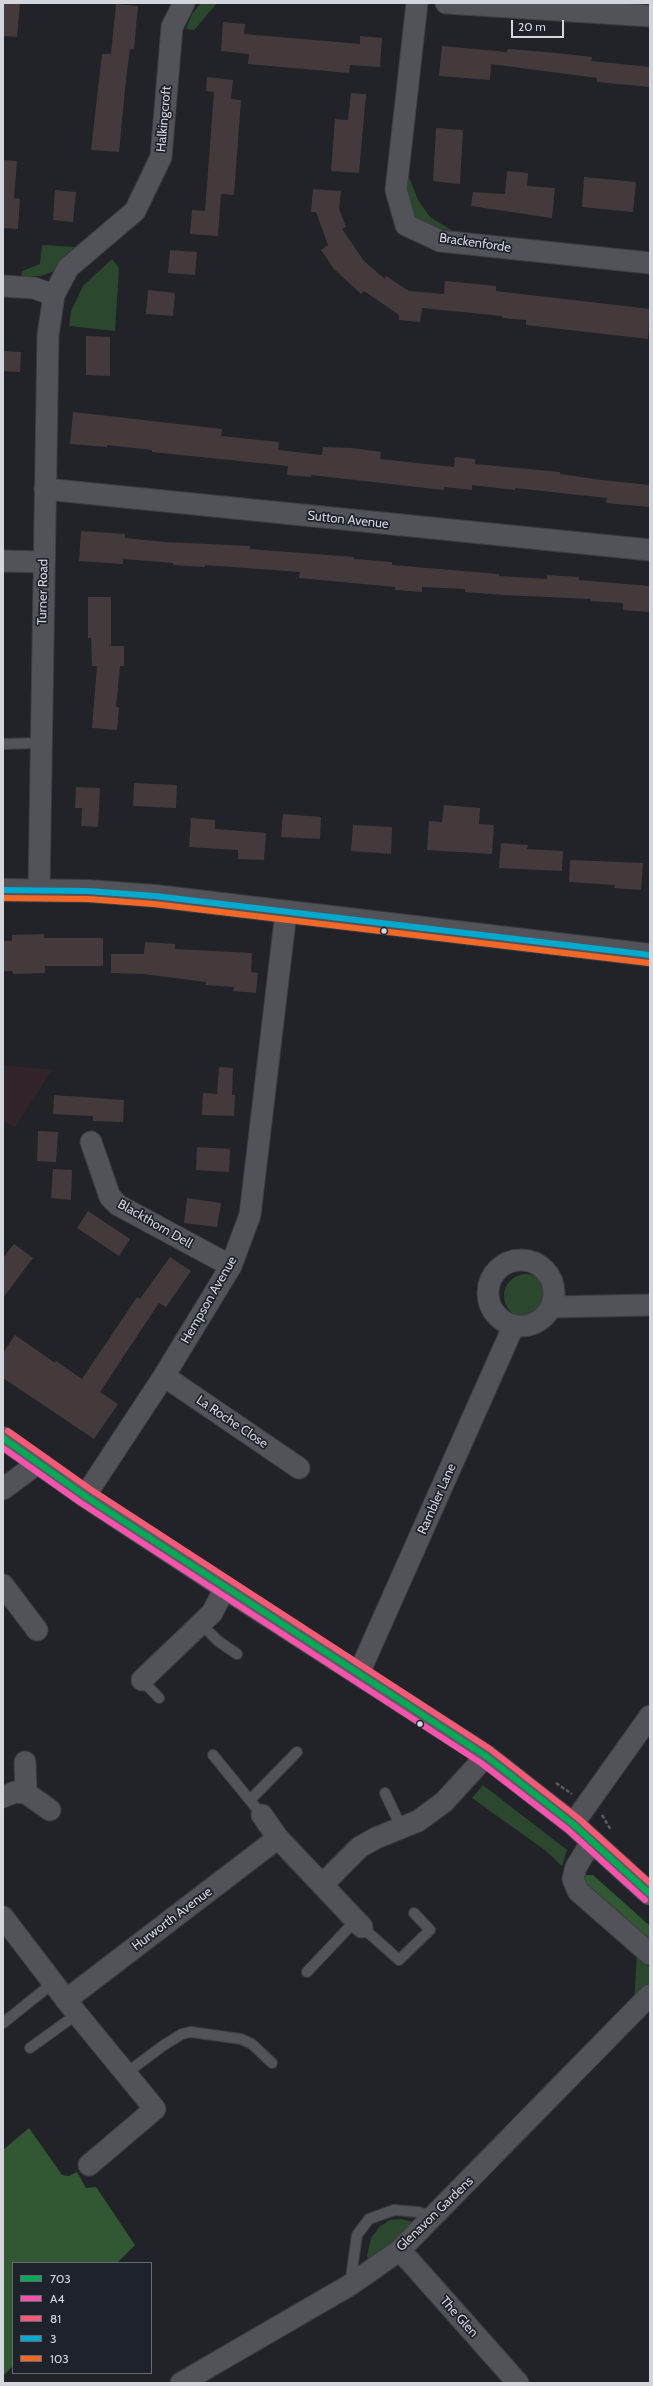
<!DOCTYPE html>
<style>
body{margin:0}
#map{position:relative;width:653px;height:2386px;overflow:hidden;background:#212328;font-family:Cabin,sans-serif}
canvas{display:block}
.frame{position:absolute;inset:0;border:4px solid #d3d6dc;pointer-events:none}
.legend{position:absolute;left:12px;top:2262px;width:140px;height:112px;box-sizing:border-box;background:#1e222b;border:1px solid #666a72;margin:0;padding:5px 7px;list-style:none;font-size:12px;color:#d3d6dc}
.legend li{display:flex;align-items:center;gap:8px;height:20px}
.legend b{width:20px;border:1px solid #666a72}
.scale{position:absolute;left:511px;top:20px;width:53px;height:18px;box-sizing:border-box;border:2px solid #d3d6dc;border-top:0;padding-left:5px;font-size:12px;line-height:14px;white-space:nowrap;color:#d3d6dc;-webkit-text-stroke:3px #1e222b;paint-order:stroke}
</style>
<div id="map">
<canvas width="653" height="2386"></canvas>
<div class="frame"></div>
<ul class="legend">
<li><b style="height:5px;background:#06aa56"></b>703</li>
<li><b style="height:5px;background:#f653ac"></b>A4</li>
<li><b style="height:5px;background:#f75a77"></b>81</li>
<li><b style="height:5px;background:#00a9ce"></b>3</li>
<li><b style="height:5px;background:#f36827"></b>103</li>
</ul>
<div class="scale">20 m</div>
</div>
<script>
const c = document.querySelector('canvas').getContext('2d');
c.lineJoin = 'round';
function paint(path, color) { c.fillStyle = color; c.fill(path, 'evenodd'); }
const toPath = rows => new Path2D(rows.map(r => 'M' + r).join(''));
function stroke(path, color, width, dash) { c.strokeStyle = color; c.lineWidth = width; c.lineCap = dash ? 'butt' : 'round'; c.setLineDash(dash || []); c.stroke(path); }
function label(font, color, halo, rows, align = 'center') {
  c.font = font + ' Cabin,sans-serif'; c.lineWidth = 3.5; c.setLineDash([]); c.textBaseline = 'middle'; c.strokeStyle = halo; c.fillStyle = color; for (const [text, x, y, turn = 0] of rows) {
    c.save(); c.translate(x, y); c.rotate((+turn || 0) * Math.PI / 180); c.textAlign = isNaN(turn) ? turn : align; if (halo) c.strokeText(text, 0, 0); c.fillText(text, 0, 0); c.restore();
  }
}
paint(toPath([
 [3,1065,52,1070,15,1127,3,1121]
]), '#32232b');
paint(toPath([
 [201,3,217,3,194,30,186,29,192,14],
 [409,169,409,177,418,200,430,217,453,231,423,225,411,214,402,191],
 [42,245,76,247,64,256,55,271,41,276,21,277,22,271,40,264],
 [112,259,119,268,115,331,69,326,71,311,83,286],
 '504 1296a22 22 0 1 1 44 0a22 22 0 1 1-44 0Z',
 [483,1785,567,1850,562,1866,546,1851,472,1798],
 [637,1954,650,1968,650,1992,634,2002],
 [401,2219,418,2223,369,2261,367,2256,371,2238,380,2226,390,2220]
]), '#2b472d');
paint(toPath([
 [585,1875,593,1875,650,1926,650,1943,585,1885],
 [29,2128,62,2175,69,2176,77,2172,86,2188,96,2187,135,2245,117,2263,13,2263,13,2366,3,2376,3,2150]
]), '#315833');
paint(toPath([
 [3,3,20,4,17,37,3,36],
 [116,4,138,6,134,49,130,49,126,79,119,152,91,150,102,54,111,54],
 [223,22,245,24,244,34,360,44,360,36,382,38,380,67,350,65,349,73,248,64,249,54,221,51],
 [442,46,507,52,508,49,547,52,592,57,591,61,650,67,650,87,597,82,597,78,491,64,490,80,439,76],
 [207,77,233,80,231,99,241,100,234,195,221,194,218,236,190,234,192,210,205,211,214,92,206,91],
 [351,93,366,94,359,173,331,171,335,119,348,120],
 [436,128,463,130,460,184,433,181],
 [3,160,17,161,14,198,20,199,18,229,3,228],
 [507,171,528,173,527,186,555,188,552,218,471,206,473,192,505,194],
 [584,177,636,182,633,212,582,207],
 [313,189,341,191,339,209,346,227,342,229,364,261,385,279,386,276,409,291,444,294,445,281,496,286,496,291,650,309,648,339,526,325,526,320,502,318,502,316,422,308,420,322,399,320,399,315,364,291,361,294,334,269,321,250,328,245,316,212,311,212],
 [55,190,76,192,73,222,53,220],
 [170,250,197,252,195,275,168,273],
 [148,290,175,293,173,316,146,314],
 [86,336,110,337,110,376,86,375],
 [3,351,21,352,20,372,3,371],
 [73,412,222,429,221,436,279,442,278,450,322,455,323,447,352,448,381,452,380,459,454,467,455,457,475,459,475,464,560,472,560,474,601,480,650,485,650,507,606,503,607,498,515,488,515,490,472,485,472,490,444,487,444,490,311,475,311,477,287,475,288,466,152,452,152,450,107,445,107,447,70,444],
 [81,531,125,534,125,538,165,542,250,546,250,549,354,557,354,559,392,562,392,565,499,574,499,576,547,579,547,575,579,577,579,580,650,586,650,612,623,610,623,603,591,601,591,599,504,595,465,592,465,589,422,587,422,592,395,590,395,587,299,578,300,572,205,565,205,567,173,565,173,563,123,559,123,564,79,561],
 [88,597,111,597,111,646,124,646,124,666,120,666,116,707,119,707,117,730,92,728,97,666,92,666,91,638,88,638],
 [134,783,177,785,176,808,133,806],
 [76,787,100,788,98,827,81,826,82,808,75,808],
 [444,805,480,808,479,824,494,825,492,854,427,850,429,821,442,822],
 [283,814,321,817,320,839,281,837],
 [191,818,215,820,215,829,266,833,264,860,238,859,238,850,189,847],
 [353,825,392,827,391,854,351,851],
 [501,843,528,845,527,849,563,851,562,871,499,868],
 [570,860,643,863,641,890,614,888,615,885,569,882],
 [44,934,44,938,103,938,103,966,45,966,45,973,13,974,13,971,3,971,3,941,12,941,12,935],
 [145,942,175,944,175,949,252,953,251,972,258,973,256,993,233,991,234,987,205,985,206,982,143,974,111,973,111,954,144,954],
 [219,1067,233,1068,232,1095,235,1095,234,1116,202,1115,203,1093,217,1094],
 [54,1095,124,1100,123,1122,93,1121,93,1116,53,1114],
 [38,1131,58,1132,56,1162,37,1161],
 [197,1147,230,1149,229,1172,196,1170],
 [53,1169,72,1170,71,1200,51,1198],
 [187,1198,221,1203,217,1227,184,1223],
 [88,1211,130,1239,119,1256,77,1228],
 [14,1244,33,1258,3,1298,3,1258],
 [170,1257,191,1271,166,1307,159,1303,100,1392,118,1404,94,1439,3,1378,3,1353,15,1335,55,1363,56,1361,82,1379,137,1297,140,1299]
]), '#443a3b');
const lane = toPath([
 [3,744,41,743],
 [201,1624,218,1641,237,1654],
 [142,1680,159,1698],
 [213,1755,262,1815],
 [385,1793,402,1829],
 [250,1800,297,1752],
 [362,1927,399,1960,430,1930,414,1913],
 [307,1972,356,1920],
 [3,2023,53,1983],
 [30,2048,77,2014],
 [125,2074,164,2045,182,2034,191,2032,241,2039,252,2044,272,2063],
 [350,2285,357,2235,369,2219,394,2210,418,2212,434,2217]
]);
const street = toPath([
 [417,3,396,190,406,225,440,241,650,263],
 [446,3,650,16],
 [3,286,34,288,54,295],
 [45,489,650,550],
 [3,561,43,562],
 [39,890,48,335,54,295,68,268,135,211,161,157,172,27,184,3],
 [91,1142,110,1197,118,1205,231,1266],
 '488 1293a33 33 0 1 1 66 0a33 33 0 1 1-66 0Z',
 [551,1307,650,1305],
 [164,1376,299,1468],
 [3,1489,38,1463],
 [85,1496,164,1376,231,1266,250,1215,286,912],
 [3,1585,37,1630],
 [359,1673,514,1325],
 [142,1680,212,1613,225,1588],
 [25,1762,26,1793],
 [3,1797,15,1792,26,1793,50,1810],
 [262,1815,278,1838,362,1927],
 [573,1824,650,1716],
 [592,1841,576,1867,573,1879,578,1891,650,1954],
 [322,1885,360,1847,376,1838,418,1821,444,1802,486,1756],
 [3,1917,77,2014,155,2109,89,2165],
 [66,2000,278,1838],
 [400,2250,518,2383],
 [181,2383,350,2285,400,2250,650,1995]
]);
const secondary = toPath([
 [3,890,88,891,155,896,650,955]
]);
const primary = toPath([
 [3,1438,85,1496,225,1588,486,1756,573,1824,650,1894]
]);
stroke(lane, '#3b3d41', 12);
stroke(street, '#3b3d41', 23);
stroke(secondary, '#3b3d41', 24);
stroke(primary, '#3b3d41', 24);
stroke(toPath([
 [556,1783,572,1794],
 [602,1815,611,1830]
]), '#5b5d60', 2.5, [4, 2]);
stroke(lane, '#525358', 10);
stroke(street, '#525358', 21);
stroke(secondary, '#525358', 22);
stroke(primary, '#5c5b64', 22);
stroke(toPath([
 [3,1438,85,1496,486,1756,573,1824,650,1894]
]), '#06aa56', 6);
stroke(toPath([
 [3,1448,81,1503,481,1763,568,1830,645,1900]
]), '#f653ac', 6);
stroke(toPath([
 [8,1431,90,1489,490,1749,578,1818,650,1883]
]), '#f75a77', 6);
stroke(toPath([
 [3,890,88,891,155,896,650,955]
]), '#00a9ce', 6);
stroke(toPath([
 [3,898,88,899,154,904,649,963]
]), '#f36827', 6);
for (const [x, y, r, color] of [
 [384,931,3.5,"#d3d6dc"],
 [420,1724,3.5,"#d3d6dc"]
]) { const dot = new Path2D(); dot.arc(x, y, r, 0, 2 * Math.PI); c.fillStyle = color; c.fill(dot); stroke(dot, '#1e222b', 1.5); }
label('13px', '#d3d6dc', '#1e222b', [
 ["Halkingcroft",164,119,-85],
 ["Brackenforde",475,243,8],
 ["Sutton Avenue",348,520,6],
 ["Turner Road",43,592,-89],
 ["Blackthorn Dell",155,1224,30],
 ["Hempson Avenue",209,1300,-60],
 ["La Roche Close",232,1422,34],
 ["Rambler Lane",437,1499,-66],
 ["Hurworth Avenue",172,1919,-37],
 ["Glenavon Gardens",435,2214,-44],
 ["The Glen",459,2317,48]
]);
</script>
